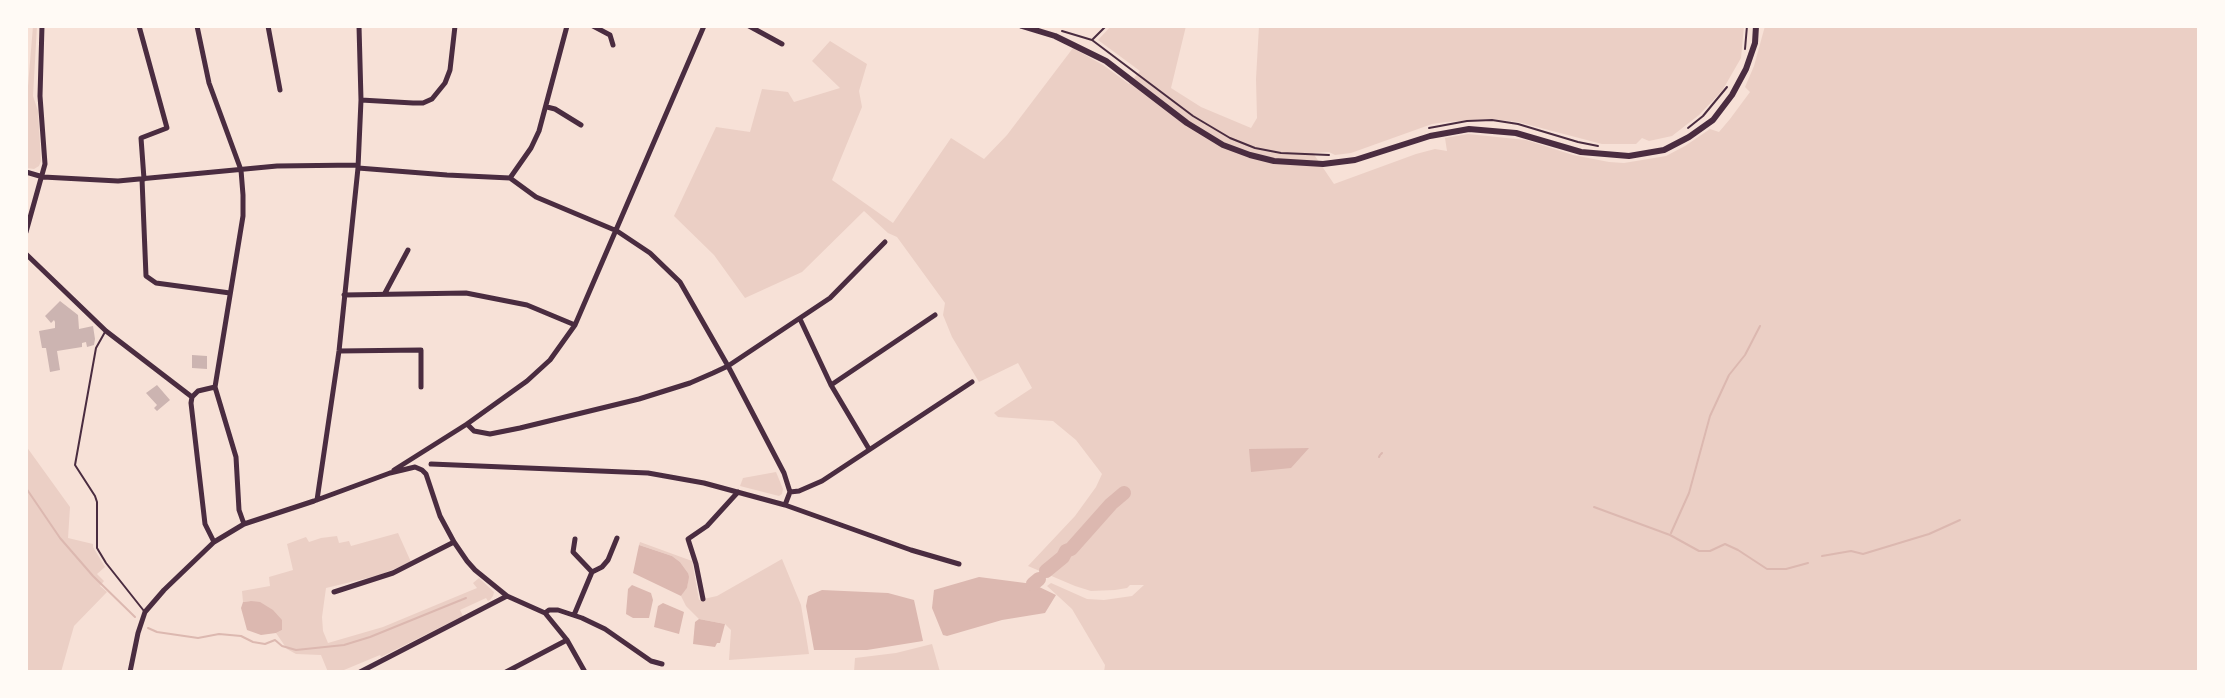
<!DOCTYPE html>
<style>
body{margin:0}
#map{position:relative;width:2225px;height:698px;overflow:hidden;background:#f7e1d7;font-family:"Archivo Narrow",sans-serif}
canvas{display:block}
.frame{position:absolute;inset:0;border:28px solid #fffaf5;pointer-events:none}
</style>
<div id="map">
<canvas width="2225" height="698"></canvas>
<div class="frame"></div>
</div>
<script>
const c = document.querySelector('canvas').getContext('2d');
c.lineJoin = 'round';
function paint(path, color) { c.fillStyle = color; c.fill(path, 'evenodd'); }
const toPath = rows => new Path2D(rows.map(r => 'M' + r).join(''));
function stroke(path, color, width, dash) { c.strokeStyle = color; c.lineWidth = width; c.lineCap = dash ? 'butt' : 'round'; c.setLineDash(dash || []); c.stroke(path); }
paint(toPath([
 [33,26,37,26,33,96,38,111,41,161,39,166,34,169,26,168,26,110],
 [1111,26,1186,26,1171,88,1201,107,1251,128,1257,118,1256,79,1259,26,1744,26,1741,58,1722,91,1699,115,1672,136,1649,141,1642,138,1636,144,1602,144,1518,122,1491,119,1446,122,1432,124,1351,153,1335,155,1329,152,1313,153,1334,184,1416,154,1435,149,1447,151,1445,138,1468,134,1526,140,1573,155,1609,162,1624,163,1666,156,1685,146,1710,129,1719,132,1730,119,1750,92,1745,87,1754,66,1765,26,2199,26,2199,672,1104,672,1105,665,1072,609,1047,586,1051,583,1087,599,1104,600,1132,596,1144,585,1130,585,1127,588,1115,590,1091,591,1075,586,1028,566,1075,516,1096,487,1102,474,1076,440,1053,421,998,417,994,413,1032,388,1018,363,979,382,952,337,943,315,945,303,897,237,888,233,864,211,802,272,745,298,714,255,674,216,716,127,750,132,762,89,788,92,794,102,840,88,812,61,830,41,867,64,859,91,862,107,832,180,893,223,951,138,984,159,1007,135,1073,48,1103,65,1129,84,1140,71,1098,40],
 [26,446,70,507,68,538,93,544,93,547,105,567,97,574,104,581,100,586,107,592,74,626,61,672,26,672],
 [776,472,783,489,782,494,779,496,740,486,743,478],
 [398,533,411,562,380,575,326,588,322,617,323,631,328,643,383,627,477,588,473,583,479,578,494,592,493,596,490,600,488,601,486,598,460,610,463,616,381,657,380,655,344,670,345,672,328,672,321,655,296,654,287,649,276,633,282,630,251,601,243,602,242,591,270,586,269,577,293,570,287,544,306,537,309,542,321,538,337,536,339,543,349,541,351,546],
 [640,542,692,561,699,600,717,596,782,559,801,605,809,654,729,660,731,630,725,624,699,619,686,606,681,596,687,588,688,573,680,562,672,556,639,545],
 [932,644,940,672,854,672,855,658,896,653]
]), '#ebcfc5');
paint(toPath([
 [1309,448,1291,468,1251,472,1249,449],
 [639,545,672,556,680,562,688,573,689,577,687,588,681,596,633,573],
 [979,577,1033,584,1056,595,1045,613,1002,620,947,636,943,635,932,608,934,590],
 [632,585,651,593,653,600,649,618,633,618,626,614,628,589],
 [822,590,888,593,914,600,923,641,867,650,814,650,806,606,808,596],
 [251,601,260,602,273,610,282,620,282,630,276,633,261,635,247,630,241,608,243,602],
 [663,603,684,612,679,634,654,627,658,606],
 [699,619,725,624,720,643,717,643,715,647,693,644,695,622]
]), '#dcb8b0');
stroke(toPath([
 [1381,454,1382,453],
 [1379,457,1380,455],
 [26,488,60,538,93,576,135,617],
 [1594,507,1670,535,1699,551,1710,551,1725,544,1738,550,1767,569,1786,569,1808,563],
 [1671,533,1689,493,1710,416,1729,375,1745,355,1760,326],
 [1822,556,1851,551,1863,554,1929,534,1960,520],
 [148,628,157,632,198,638,219,634,241,636,253,642,265,644,275,640,282,646,296,650,344,645,370,637,466,598]
]), '#dcb8b0', 2);
stroke(toPath([
 [1046,571,1063,557,1066,551,1071,549,1111,504,1124,493],
 [1033,584,1039,579]
]), '#dcb8b0', 14);
paint(toPath([
 [60,301,78,315,79,329,93,326,95,339,94,345,87,347,86,342,82,343,82,347,57,351,60,370,50,372,46,348,42,348,39,331,55,328,55,322,54,320,51,323,45,316],
 [192,355,207,356,207,369,192,368],
 [157,385,170,400,157,411,154,408,157,405,146,393]
]), '#ccb4b1');
stroke(toPath([
 [1062,31,1092,40,1193,116,1230,138,1255,148,1281,153,1329,155],
 [1093,39,1106,26],
 [1745,49,1747,26],
 [1429,128,1467,121,1492,120,1518,124,1578,142,1598,146],
 [1688,128,1703,116,1727,87]
]), '#4a2c40', 2);
stroke(toPath([
 [105,332,96,348,75,465,95,496,97,502,97,548,106,563,144,611]
]), '#4a2c40', 2);
stroke(toPath([
 [139,26,167,128,141,138,144,179],
 [197,26,209,83,241,170,243,195,243,216,215,387,236,457,239,510,244,524],
 [268,26,280,90],
 [593,26,610,35,613,45],
 [749,26,782,44],
 [361,100,413,103,423,103,432,99,445,83,450,70,455,26],
 [547,107,555,109,581,125],
 [358,168,447,175,510,178,536,197,617,231,650,253,680,282,728,366,784,473,790,492,785,505],
 [26,172,43,177,118,181,277,166,358,165],
 [510,178,531,148,539,131,567,26],
 [142,179,146,276,156,283,230,293],
 [26,232,45,164,40,96,42,26],
 [26,254,106,331,192,397],
 [385,293,408,250],
 [344,295,466,293,527,305,575,325],
 [800,319,831,385,869,449],
 [339,351,421,350,421,387],
 [831,385,935,315],
 [192,397,191,403,205,524,214,542],
 [192,397,198,391,215,387],
 [467,424,474,431,490,434,520,428,639,399,690,383,713,373,728,366,830,298,885,242],
 [431,464,648,473,704,483,785,505,911,550,959,564],
 [394,470,467,424,527,381,550,360,575,325,704,26],
 [790,492,799,491,822,481,972,382],
 [317,500,339,351,358,168,361,100,359,26],
 [575,539,573,552,592,572,602,567,608,560,617,538],
 [334,592,393,573,454,542],
 [703,599,696,564,688,539,707,526,738,492],
 [545,613,549,610,558,610,582,618,605,629,651,661,662,664],
 [574,615,592,572],
 [130,672,138,633,145,612,164,590,214,542,244,524,314,501,390,473,415,467,422,470,426,474,440,516,454,542,467,561,475,570,507,596,545,613,567,640,585,672],
 [360,672,507,596],
 [506,672,567,640]
]), '#4a2c40', 5);
stroke(toPath([
 [1022,26,1055,36,1106,61,1187,123,1223,145,1250,155,1274,161,1323,164,1355,160,1430,136,1469,129,1516,133,1581,152,1629,156,1664,150,1689,137,1713,120,1732,95,1746,69,1755,43,1756,26]
]), '#4a2c40', 6);
</script>
